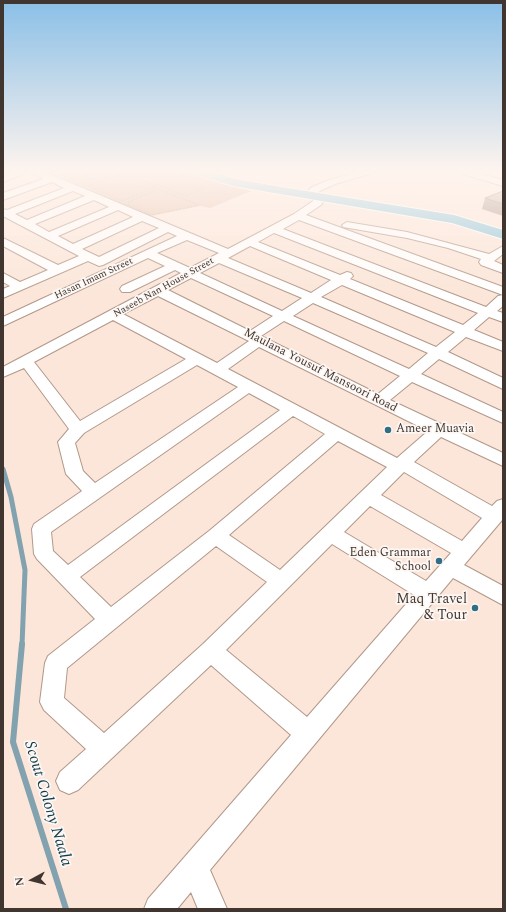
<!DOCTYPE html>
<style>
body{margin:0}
#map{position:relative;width:506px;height:912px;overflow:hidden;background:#fce6d9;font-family:Spectral,serif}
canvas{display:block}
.frame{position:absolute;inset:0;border:4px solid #40352f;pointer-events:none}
.north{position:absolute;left:12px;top:860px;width:40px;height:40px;-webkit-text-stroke:3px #fdf7f4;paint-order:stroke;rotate:263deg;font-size:11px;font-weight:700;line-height:16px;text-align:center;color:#40352f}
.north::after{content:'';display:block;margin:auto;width:14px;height:18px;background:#40352f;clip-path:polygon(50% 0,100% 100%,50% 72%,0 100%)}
</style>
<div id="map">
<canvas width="506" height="912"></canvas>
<div class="frame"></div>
<div class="north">N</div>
</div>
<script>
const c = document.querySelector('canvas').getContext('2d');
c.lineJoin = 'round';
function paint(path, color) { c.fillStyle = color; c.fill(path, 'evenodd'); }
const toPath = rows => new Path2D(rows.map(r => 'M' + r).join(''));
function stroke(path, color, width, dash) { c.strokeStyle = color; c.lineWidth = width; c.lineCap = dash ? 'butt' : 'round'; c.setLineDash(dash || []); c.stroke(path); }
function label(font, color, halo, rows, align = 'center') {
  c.font = font + ' Spectral,serif'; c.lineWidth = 3.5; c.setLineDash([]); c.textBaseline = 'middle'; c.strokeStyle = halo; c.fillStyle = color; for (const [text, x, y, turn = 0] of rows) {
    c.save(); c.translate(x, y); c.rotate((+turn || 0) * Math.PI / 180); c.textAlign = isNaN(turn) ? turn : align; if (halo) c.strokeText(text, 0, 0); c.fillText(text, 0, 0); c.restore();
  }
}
paint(toPath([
 [51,172,185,172,251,191,210,208,200,206,150,216]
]), '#e7c0a9');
stroke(toPath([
 [3,469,11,497,25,570,22,645]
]), '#81a2ae', 5);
stroke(toPath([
 [22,644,13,742,66,909]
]), '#81a2ae', 6);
const minor = toPath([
 [13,172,29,172,3,182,3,176,13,172],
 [31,172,45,172,228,249,294,214,313,201,317,195,321,194,326,197,321,205,306,215,503,287,503,295,299,220,283,229,486,307,498,296,503,295,503,306,497,311,503,313,503,322,489,317,474,330,503,342,503,351,466,337,448,352,503,378,503,389,439,359,421,374,503,412,503,423,412,382,390,400,503,453,503,466,441,437,414,462,492,506,497,501,503,499,503,519,464,565,503,586,503,605,453,578,210,870,227,909,198,909,191,892,177,909,144,909,148,899,291,735,211,665,78,790,69,794,60,790,56,781,60,772,86,749,44,710,40,702,45,663,48,656,95,619,37,559,34,554,32,529,34,524,82,491,66,474,58,442,69,429,24,368,3,377,3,367,181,273,175,270,130,292,122,292,120,289,122,286,165,266,148,258,3,326,3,317,177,236,168,232,103,265,99,266,88,261,3,298,3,289,10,286,3,282,3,273,20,282,48,270,3,246,3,238,58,265,79,256,3,216,3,209,7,210,64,188,52,182,3,200,3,193,43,179,31,172],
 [73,191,85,196,27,220,15,214,73,191],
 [94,200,109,207,49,232,35,224,94,200],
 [118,210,133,217,73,244,58,236,118,210],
 [142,221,159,228,99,257,82,249,142,221],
 [274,233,478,313,463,325,350,279,353,276,351,273,347,272,340,275,258,242,274,233],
 [187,240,219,253,190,268,157,253,187,240],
 [250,246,331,280,311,293,228,258,250,246],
 [219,263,302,298,282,311,200,273,219,263],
 [191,278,273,316,250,331,168,290,191,278],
 [342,285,455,332,436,347,321,297,342,285],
 [158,296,249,341,217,363,123,314,158,296],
 [313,303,428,353,409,369,293,316,313,303],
 [113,320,186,359,80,421,34,362,113,320],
 [284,321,400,376,378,394,261,336,284,321],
 [259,347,374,404,428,431,397,458,228,369,259,347],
 [197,365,238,387,95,483,83,471,75,443,84,433,197,365],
 [249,393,280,410,68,565,53,551,51,532,249,393],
 [293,416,325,434,209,531,111,607,80,577,293,416],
 [338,441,387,467,280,570,229,535,338,441],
 [404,472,482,518,462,541,381,495,404,472],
 [370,506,451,553,426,581,344,532,370,506],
 [332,544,414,595,307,717,226,650,332,544],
 [216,546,267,582,203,644,104,733,64,698,67,668,216,546],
 [358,172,376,172,335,184,320,191,313,197,305,197,304,195,312,187,329,180,358,172],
 [456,172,474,172,503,180,503,186,456,172],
 [347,222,407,232,489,254,503,246,503,254,494,261,503,265,503,273,481,265,479,262,481,259,448,248,407,238,343,227,342,225,347,222]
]);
const major = toPath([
 [195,172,214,172,235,179,281,187,454,215,503,230,503,239,452,223,233,186,197,175,195,172]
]);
stroke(minor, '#b19889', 2);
stroke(major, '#fff', 2);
stroke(toPath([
 [177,172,189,177],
 [122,173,156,186,122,201,89,186,122,173],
 [96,174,103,172],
 [77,177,96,172],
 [157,185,186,196,207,186],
 [158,189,199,205,152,215,126,203,158,189]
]), '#c3b0a6', 1.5, [1.5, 1.5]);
paint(minor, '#fff');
paint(major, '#8ec7dc');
paint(toPath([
 [503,191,503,216,482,209,485,198]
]), '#a99285');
const building = toPath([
 [503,191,503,204,485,198,503,191]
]);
paint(building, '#c4aa9b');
stroke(building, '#89776c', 1);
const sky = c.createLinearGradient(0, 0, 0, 300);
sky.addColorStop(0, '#8abfe7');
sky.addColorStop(0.57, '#fef4ee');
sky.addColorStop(1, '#fef4ee00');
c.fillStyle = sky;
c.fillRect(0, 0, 506, 300);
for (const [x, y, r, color] of [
 [388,430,4,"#316d85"],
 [439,561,4,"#316d85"],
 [475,608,4,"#316d85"]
]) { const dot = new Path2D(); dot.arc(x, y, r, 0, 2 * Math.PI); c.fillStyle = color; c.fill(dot); stroke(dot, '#fdf7f4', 1.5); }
label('10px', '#40352f', '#fdf7f4', [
 ["Hasan Imam Street",94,279,-25],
 ["Naseeb Nan House Street",164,288,-29]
]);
label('12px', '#40352f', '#fdf7f4', [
 ["Maulana Yousuf Mansoori Road",320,371,27]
]);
label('12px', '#40352f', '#fdf7f4', [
 ["Ameer Muavia",396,430],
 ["Eden Grammar",431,554,"right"],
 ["School",431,568,"right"]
], 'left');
label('14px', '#40352f', '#fdf7f4', [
 ["Maq Travel",467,600],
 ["& Tour",467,616]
], 'right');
label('italic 16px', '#0f3b4b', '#fdf7f4', [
 ["Scout Colony Naala",47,804,73]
]);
</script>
